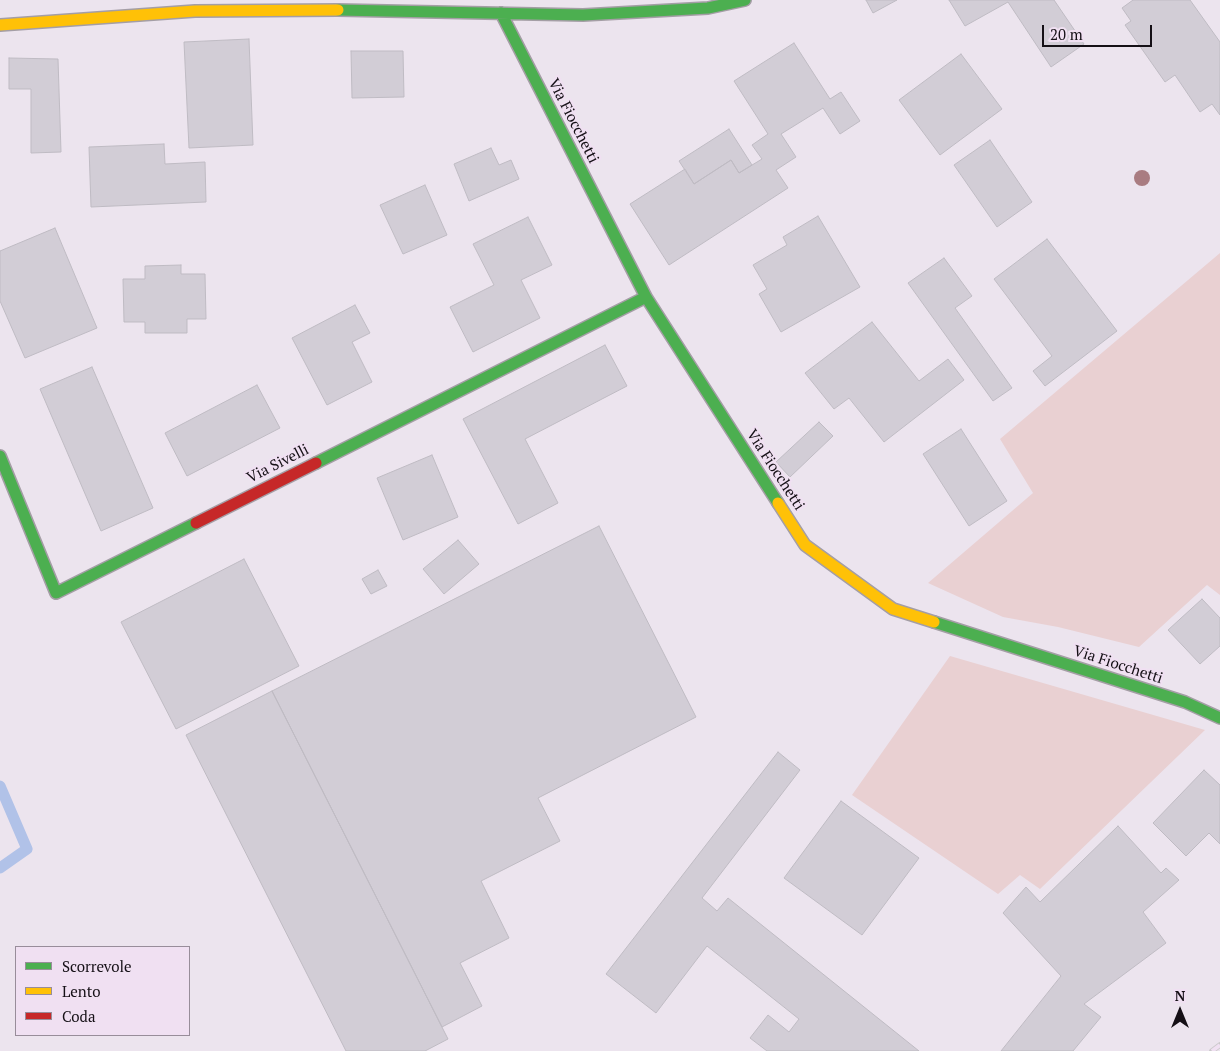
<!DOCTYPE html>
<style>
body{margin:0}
#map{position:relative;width:1220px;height:1051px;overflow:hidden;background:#ece4ee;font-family:"PT Serif",serif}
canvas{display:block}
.legend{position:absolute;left:15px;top:946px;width:175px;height:90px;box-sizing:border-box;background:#f0e0f2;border:1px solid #988d9a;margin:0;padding:6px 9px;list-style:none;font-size:15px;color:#151016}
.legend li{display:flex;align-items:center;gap:10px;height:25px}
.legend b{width:25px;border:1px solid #988d9a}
.north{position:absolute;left:1155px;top:986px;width:50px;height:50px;-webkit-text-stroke:4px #f0e0f2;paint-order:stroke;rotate:0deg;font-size:14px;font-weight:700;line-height:20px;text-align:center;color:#151016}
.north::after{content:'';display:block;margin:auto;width:18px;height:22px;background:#151016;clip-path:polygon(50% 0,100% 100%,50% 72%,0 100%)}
.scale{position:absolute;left:1042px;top:25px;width:110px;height:22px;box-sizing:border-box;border:2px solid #151016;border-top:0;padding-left:6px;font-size:15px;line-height:18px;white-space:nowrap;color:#151016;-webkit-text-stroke:4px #f0e0f2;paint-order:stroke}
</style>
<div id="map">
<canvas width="1220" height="1051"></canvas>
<ul class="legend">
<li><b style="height:6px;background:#4caf50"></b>Scorrevole</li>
<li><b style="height:6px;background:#ffc107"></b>Lento</li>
<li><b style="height:6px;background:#c62828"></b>Coda</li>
</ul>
<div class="north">N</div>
<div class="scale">20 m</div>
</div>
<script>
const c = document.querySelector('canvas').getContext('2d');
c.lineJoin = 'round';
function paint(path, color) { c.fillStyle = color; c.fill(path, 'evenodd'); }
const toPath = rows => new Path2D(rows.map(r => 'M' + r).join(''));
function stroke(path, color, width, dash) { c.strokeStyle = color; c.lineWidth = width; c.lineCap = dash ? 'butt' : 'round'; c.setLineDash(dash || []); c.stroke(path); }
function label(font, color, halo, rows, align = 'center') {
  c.font = font + ' "PT Serif",serif'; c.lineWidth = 4.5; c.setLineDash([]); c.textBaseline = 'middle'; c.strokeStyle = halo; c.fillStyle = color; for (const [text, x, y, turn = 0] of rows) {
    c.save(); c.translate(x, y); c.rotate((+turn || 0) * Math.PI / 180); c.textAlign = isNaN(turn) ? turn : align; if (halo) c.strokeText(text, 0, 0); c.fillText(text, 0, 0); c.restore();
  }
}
paint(toPath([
 [1220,253,1220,595,1207,585,1139,647,1058,627,1003,617,928,583,1033,493,1000,439],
 [950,656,1205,730,1040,889,1020,875,998,894,852,795]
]), '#e9d0d2');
stroke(toPath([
 [0,786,27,849,0,868]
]), '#b1c2e8', 11);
const building = toPath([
 [866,0,897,0,873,13,866,0],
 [949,0,1054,0,1084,44,1051,67,1008,2,965,26,949,0],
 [1133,0,1190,0,1220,42,1220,115,1212,104,1200,112,1175,75,1165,82,1125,25,1131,21,1122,8,1133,0],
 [249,39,253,145,189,148,184,42,249,39],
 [794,43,830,99,841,92,860,121,840,134,823,108,781,134,796,157,776,170,788,188,669,265,630,204,685,169,694,184,731,160,739,173,762,159,752,145,768,134,734,81,794,43],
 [351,51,403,51,404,97,352,98,351,51],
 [961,54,1002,109,940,155,899,100,961,54],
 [9,58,58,59,61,152,31,153,31,89,9,89,9,58],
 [729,129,752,165,739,173,731,160,694,184,679,161,729,129],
 [990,140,1032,202,997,227,954,165,990,140],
 [164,144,165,164,205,162,206,202,91,207,89,147,164,144],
 [491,148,499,165,511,160,519,179,469,201,454,164,491,148],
 [425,185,447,235,403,254,380,205,425,185],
 [818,216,860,287,781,332,759,294,767,289,753,265,787,245,783,237,818,216],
 [528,217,552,265,521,280,540,318,473,352,450,307,494,285,473,244,528,217],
 [55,228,97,328,25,358,0,301,0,251,55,228],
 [1047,239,1117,331,1045,386,1033,371,1052,356,994,279,1047,239],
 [944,258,972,296,955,308,1012,388,993,401,908,283,944,258],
 [181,265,181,274,205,274,206,319,187,319,187,333,145,333,145,322,124,322,123,279,145,279,145,266,181,265],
 [355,305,370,333,352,342,372,382,327,405,292,338,355,305],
 [872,322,919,381,948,359,964,380,884,442,849,398,834,409,805,373,872,322],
 [605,345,627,386,525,439,558,503,518,524,463,419,605,345],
 [92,367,153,508,101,531,40,389,92,367],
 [257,385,280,428,187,476,165,433,257,385],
 [819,422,833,436,790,477,776,462,819,422],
 [961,429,1007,501,969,526,923,454,961,429],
 [432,455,458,517,403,540,377,478,432,455],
 [599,526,696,717,538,798,560,841,481,881,509,938,460,963,482,1006,442,1027,272,691,599,526],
 [458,540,479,564,444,594,423,569,458,540],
 [244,559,299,666,176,729,121,622,244,559],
 [378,570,387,586,371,594,362,579,378,570],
 [1202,599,1220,618,1220,646,1200,664,1168,630,1202,599],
 [272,691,448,1039,425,1051,346,1051,186,735,272,691],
 [778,752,800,770,702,898,717,911,728,898,919,1051,767,1051,750,1038,768,1015,789,1032,799,1019,707,946,656,1013,606,974,778,752],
 [1204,770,1220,785,1220,844,1209,833,1186,856,1153,823,1204,770],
 [841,801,919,858,862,935,784,878,841,801],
 [1118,826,1161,873,1166,868,1179,880,1143,912,1166,943,1084,1004,1101,1017,1073,1051,1001,1051,1061,976,1003,913,1026,887,1040,902,1118,826]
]);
paint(building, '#d2cdd6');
stroke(building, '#bfbbc3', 1);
const fast = toPath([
 [338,10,583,15,708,8,745,0],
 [501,13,646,297,778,503],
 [0,456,56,593,196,523],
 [316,463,646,297],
 [934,622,1185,702,1220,718]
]);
const slow = toPath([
 [0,25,195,11,338,10],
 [778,503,805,545,893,609,934,622]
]);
const jam = toPath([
 [196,523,316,463]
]);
stroke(fast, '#a49ea5', 14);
stroke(slow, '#a49ea5', 14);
stroke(jam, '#a49ea5', 14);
stroke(fast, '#4caf50', 11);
stroke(slow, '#ffc107', 11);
stroke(jam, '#c62828', 11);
const rail = toPath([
 [1212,1051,1220,1045]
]);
stroke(rail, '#cac8ca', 5.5);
stroke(rail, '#f0e0f2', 4, [11]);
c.fillStyle = '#a97c81';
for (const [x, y] of [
 [1142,178]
]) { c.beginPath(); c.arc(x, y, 8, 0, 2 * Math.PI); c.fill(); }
label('15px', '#151016', '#f0e0f2', [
 ["Via Fiocchetti",573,121,63],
 ["Via Sivelli",278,464,-27],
 ["Via Fiocchetti",775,470,57],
 ["Via Fiocchetti",1118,665,18]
]);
</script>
